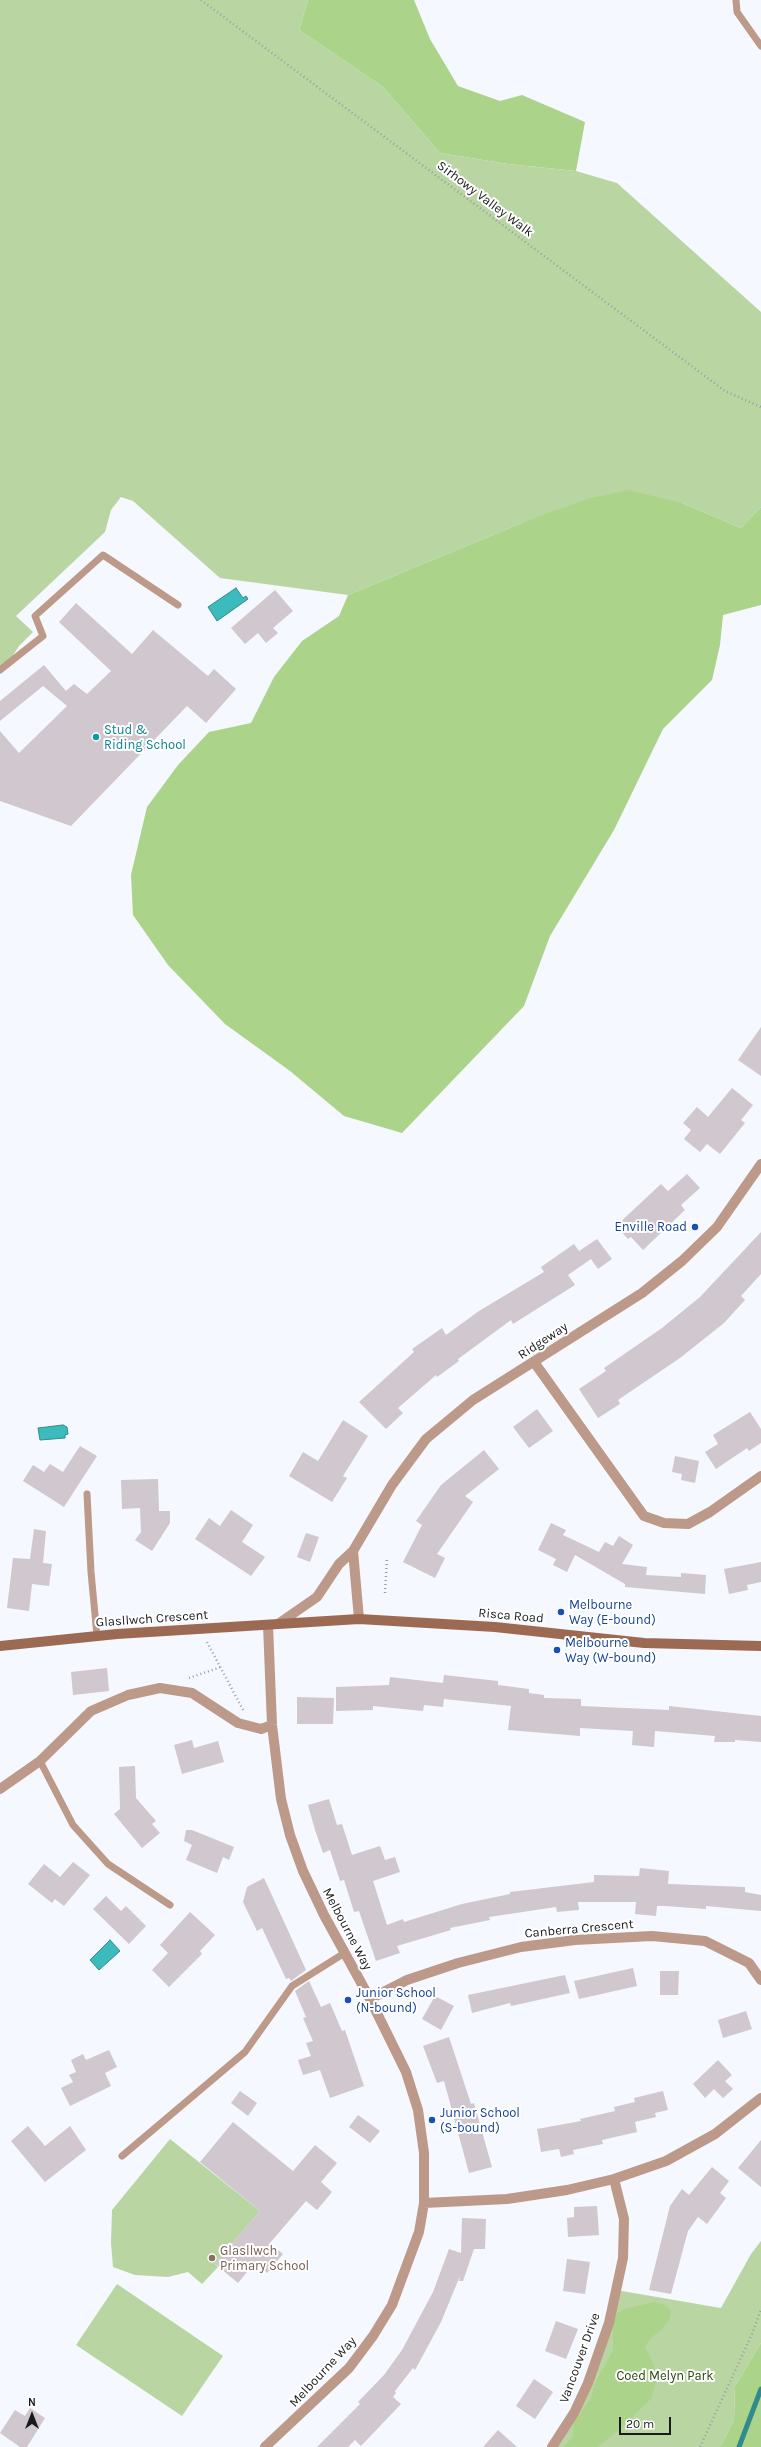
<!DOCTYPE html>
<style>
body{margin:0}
#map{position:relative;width:761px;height:2447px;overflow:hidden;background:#f5f8ff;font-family:Karla,sans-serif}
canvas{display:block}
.north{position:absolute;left:12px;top:2395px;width:40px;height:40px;-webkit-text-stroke:3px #fff;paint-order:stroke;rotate:0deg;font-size:11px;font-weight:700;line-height:16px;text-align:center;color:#181a1d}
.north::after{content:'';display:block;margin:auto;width:14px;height:18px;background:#181a1d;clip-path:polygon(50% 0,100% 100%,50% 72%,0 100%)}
.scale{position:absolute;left:619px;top:2417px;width:52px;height:18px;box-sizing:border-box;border:2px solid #181a1d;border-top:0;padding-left:5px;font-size:12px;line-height:14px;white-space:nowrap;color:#181a1d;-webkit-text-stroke:3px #fff;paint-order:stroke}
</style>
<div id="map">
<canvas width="761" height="2447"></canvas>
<div class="north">N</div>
<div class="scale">20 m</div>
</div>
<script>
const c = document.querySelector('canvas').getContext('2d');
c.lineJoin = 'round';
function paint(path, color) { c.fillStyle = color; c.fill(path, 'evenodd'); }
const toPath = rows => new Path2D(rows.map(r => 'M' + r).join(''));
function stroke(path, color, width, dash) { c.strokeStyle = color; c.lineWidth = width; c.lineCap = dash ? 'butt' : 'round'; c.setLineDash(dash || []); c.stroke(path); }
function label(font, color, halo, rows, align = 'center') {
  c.font = font + ' Karla,sans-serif'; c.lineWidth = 4; c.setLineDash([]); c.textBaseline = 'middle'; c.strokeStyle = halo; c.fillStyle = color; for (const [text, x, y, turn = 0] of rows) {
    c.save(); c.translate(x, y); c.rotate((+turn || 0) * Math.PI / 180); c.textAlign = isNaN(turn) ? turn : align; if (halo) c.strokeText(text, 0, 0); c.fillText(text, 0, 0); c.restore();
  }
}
paint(toPath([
 [0,0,308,0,299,30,383,87,440,153,508,164,576,171,617,183,761,312,761,507,741,528,682,503,522,523,348,595,220,578,133,501,121,497,111,510,105,532,16,616,33,632,19,646,12,657,0,667],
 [170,2139,260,2211,215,2264,218,2267,202,2284,188,2272,168,2277,135,2275,113,2267,111,2243,112,2210],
 [761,2241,761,2343,735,2386,734,2420,722,2444,718,2447,552,2447,574,2413,616,2290,721,2308,751,2254],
 [117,2284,223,2356,182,2416,76,2345]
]), '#b9d6a2');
paint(toPath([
 [308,0,414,0,430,39,458,86,500,101,522,95,585,122,576,171,508,164,440,153,383,87,299,30],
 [628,490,682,503,741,528,761,507,761,605,723,615,720,645,712,680,663,729,614,830,550,936,524,1006,402,1133,344,1116,290,1071,225,1024,168,965,133,915,131,875,147,807,178,765,209,732,251,723,274,677,302,641,339,616,348,595,522,523,587,499],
 [654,2302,666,2305,671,2311,670,2318,662,2329,650,2339,645,2347,654,2365,656,2381,651,2399,621,2428,598,2447,564,2447,573,2436,574,2423,591,2398,596,2381,613,2350,613,2324,617,2313,628,2308],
 [761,2343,761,2447,718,2447,722,2444,734,2420,735,2386]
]), '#abd48a');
const water = toPath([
 [236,588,243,598,246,596,248,599,217,621,208,607,236,588],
 [63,1425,67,1427,68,1434,65,1435,65,1438,40,1440,38,1428,63,1425],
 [110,1940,120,1951,99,1970,90,1960,110,1940]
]);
paint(water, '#3cbbbd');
stroke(water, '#318b8d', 1);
stroke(toPath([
 [739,2447,761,2389]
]), '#318b8d', 5);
paint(toPath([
 [275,590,293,611,273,628,278,633,266,643,258,633,245,644,231,628],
 [76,603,132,654,153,630,208,676,214,669,236,689,206,723,187,706,71,826,0,801,0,731,19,753,67,706,43,686,0,721,0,701,44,665,66,691,74,684,87,694,111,671,59,622],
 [761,1027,761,1076,738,1060],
 [732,1088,753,1105,741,1120,745,1123,720,1154,707,1144,700,1152,684,1139,691,1130,683,1123,697,1107,708,1117],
 [687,1174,700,1188,681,1205,685,1210,643,1250,631,1237,628,1239,616,1226,661,1184,668,1191],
 [761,1232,761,1274,741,1296,745,1300,724,1323,680,1358,618,1400,620,1404,598,1418,579,1389,606,1371,604,1368,662,1328,700,1297],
 [597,1239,612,1259,598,1269,591,1259,568,1275,575,1285,513,1324,511,1320,458,1359,459,1361,437,1377,436,1375,398,1408,403,1413,386,1429,359,1402,414,1352,412,1349,442,1328,446,1335,479,1311,544,1272,541,1267,574,1244,579,1251],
 [537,1409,553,1431,529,1448,513,1427],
 [750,1412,761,1429,761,1443,749,1451,747,1448,716,1469,705,1452,718,1444,713,1435],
 [343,1420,368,1436,343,1476,347,1478,332,1502,289,1476,303,1452,318,1461],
 [80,1446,97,1456,64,1507,23,1481,33,1465,44,1472,50,1464,63,1472],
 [484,1450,499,1469,465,1496,473,1502,437,1554,445,1558,435,1578,403,1562,422,1525,416,1521,441,1485],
 [675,1456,699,1461,695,1483,681,1480,682,1474,672,1472],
 [158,1479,159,1511,170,1511,170,1523,152,1551,135,1540,141,1532,140,1508,122,1509,121,1480],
 [231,1510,253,1525,242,1542,265,1557,251,1576,195,1539,209,1518,220,1526],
 [551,1523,566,1530,563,1535,599,1552,605,1542,613,1546,619,1536,633,1545,622,1564,647,1567,646,1575,681,1577,681,1573,706,1575,705,1594,625,1587,625,1584,575,1555,567,1572,553,1565,556,1559,538,1550],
 [34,1529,46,1531,43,1563,52,1564,49,1586,32,1584,29,1611,7,1608,13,1558,30,1559],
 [306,1533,319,1537,310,1562,297,1557],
 [761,1562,761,1582,747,1585,748,1590,729,1594,724,1569],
 [107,1668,109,1691,73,1695,71,1672],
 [444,1675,498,1681,498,1685,529,1689,529,1693,544,1695,544,1698,581,1699,581,1706,669,1710,669,1706,761,1716,761,1742,735,1740,735,1742,714,1742,715,1736,655,1731,654,1747,632,1745,633,1731,580,1728,580,1736,508,1730,511,1706,444,1699,443,1707,424,1705,423,1711,373,1706,373,1710,336,1711,336,1687,389,1685,390,1677,443,1683],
 [297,1697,334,1698,333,1724,297,1724],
 [192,1740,194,1748,218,1741,224,1762,182,1774,174,1745],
 [135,1766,136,1798,156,1821,152,1824,160,1833,142,1848,114,1814,120,1809,119,1767],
 [329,1799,337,1825,342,1824,352,1855,380,1846,385,1860,395,1857,400,1872,373,1881,387,1925,403,1919,404,1922,462,1904,510,1894,510,1892,594,1882,594,1875,639,1876,640,1868,669,1871,668,1884,745,1887,745,1892,761,1895,761,1911,706,1906,706,1909,665,1906,657,1906,656,1916,635,1914,636,1902,578,1902,579,1910,557,1912,556,1907,489,1917,490,1920,450,1928,451,1930,397,1946,400,1953,376,1961,359,1911,354,1912,344,1880,340,1881,330,1850,323,1853,315,1830,308,1805],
 [186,1830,192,1830,234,1847,229,1860,223,1857,217,1873,186,1860,192,1845,184,1841],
 [73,1862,90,1875,64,1906,55,1899,52,1903,28,1884,44,1864,60,1877],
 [264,1878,306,1970,291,1981,289,1978,286,1979,262,1928,257,1931,243,1902,247,1887],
 [106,1896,121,1911,126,1906,146,1926,129,1944,93,1909],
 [190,1912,215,1935,200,1951,202,1954,169,1987,152,1970,168,1953,160,1945],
 [633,1968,637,1986,579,1999,574,1981],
 [660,1971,679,1971,678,1995,660,1995],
 [565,1975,570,1993,511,2006,510,2003,472,2013,468,1995],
 [309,1981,321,2007,330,2003,342,2031,345,2030,364,2086,330,2098,320,2070,303,2075,298,2060,311,2056,306,2043,313,2041,303,2018,306,2017,295,1991],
 [435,1996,454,2006,441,2030,422,2019],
 [746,2011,752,2029,723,2038,718,2020],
 [449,2037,471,2104,474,2103,492,2167,469,2173,444,2081,437,2083,423,2046],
 [109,2050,117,2067,105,2073,111,2086,70,2106,61,2088,73,2082,69,2075,76,2072,71,2060,83,2054,86,2060],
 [718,2060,732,2075,725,2081,733,2089,723,2098,714,2089,705,2098,693,2084],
 [240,2091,257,2103,248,2116,231,2103],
 [663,2091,668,2110,655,2113,656,2117,635,2122,637,2132,602,2140,603,2144,573,2150,574,2154,561,2157,559,2149,541,2152,537,2129,581,2121,580,2119,615,2111,614,2107,635,2102,634,2098],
 [358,2115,380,2131,370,2143,349,2127],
 [233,2122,293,2171,315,2145,337,2163,321,2182,332,2192,317,2210,306,2201,270,2243,283,2254,267,2273,255,2262,238,2283,215,2264,260,2211,200,2162],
 [28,2126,45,2146,70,2126,86,2150,45,2182,11,2141],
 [761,2140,761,2187,738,2168],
 [712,2167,729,2181,720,2193,726,2198,707,2224,698,2217,688,2231,671,2294,649,2290,670,2206,682,2189,689,2195],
 [597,2206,599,2235,568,2237,567,2218,574,2217,574,2207],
 [462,2218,486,2219,485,2249,474,2249,463,2281,459,2281,460,2276,441,2322,415,2370,413,2368,395,2391,396,2393,393,2397,401,2404,361,2446,355,2440,348,2447,317,2447,360,2404,358,2402,384,2375,402,2350,433,2292,449,2249,461,2253],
 [567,2259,590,2262,585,2294,563,2291],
 [556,2321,578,2329,566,2359,545,2351],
 [534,2379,553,2392,535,2419,516,2406],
 [30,2408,45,2418,27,2447,20,2447,0,2433,15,2410,25,2416],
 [498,2430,517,2447,483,2447]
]), '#d0c7cf');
stroke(toPath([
 [201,0,725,391,761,407],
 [385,1593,387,1557],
 [207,1642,243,1710],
 [189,1678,221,1667],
 [700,2447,752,2334,761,2309]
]), '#9b9ea3', 2.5, [1, 3]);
stroke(toPath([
 [736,0,737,12,761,46],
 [0,670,43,636,35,616,103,555,178,605],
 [87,1494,91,1572,97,1636],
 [40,1761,73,1825,108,1864,170,1905],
 [122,2156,245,2052,292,1986,343,1954]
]), '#bc9989', 7);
stroke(toPath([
 [534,1362,644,1516,664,1523,688,1524,710,1512,761,1476],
 [0,1789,40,1761,91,1711,128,1695,160,1688,192,1693,238,1723,261,1729,272,1725],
 [370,1999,407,1980,458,1963,521,1947,575,1940,652,1936,705,1941,749,1963,761,1980],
 [424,2203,507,2199,567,2190,614,2179,666,2161,715,2134,761,2098],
 [265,2447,349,2368,373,2336,392,2305,419,2232,424,2203,424,2153,418,2110,406,2072,370,1999,324,1915,303,1871,290,1835,281,1799,272,1725,268,1625],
 [552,2447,574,2413,588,2383,609,2323,623,2258,624,2219,614,2179]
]), '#bc9989', 10);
stroke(toPath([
 [353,1551,359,1619],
 [278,1624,317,1597,339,1564,353,1551,392,1485,426,1439,473,1400,642,1293,682,1261,717,1227,761,1164]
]), '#bc9989', 10);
stroke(toPath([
 [0,1646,117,1634,359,1619,495,1627,644,1643,761,1646]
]), '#9c6a53', 10);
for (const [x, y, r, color] of [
 [96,737,4,"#0f9aa8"],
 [695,1227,4,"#1a4fb4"],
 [561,1612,4,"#1a4fb4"],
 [557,1650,4,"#1a4fb4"],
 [348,2000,4,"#1a4fb4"],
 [432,2120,4,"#1a4fb4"],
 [212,2258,4,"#8d6e63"]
]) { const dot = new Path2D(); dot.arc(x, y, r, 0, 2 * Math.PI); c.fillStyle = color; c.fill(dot); stroke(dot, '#fff', 1.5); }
label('13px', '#181a1d', '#fff', [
 ["Sirhowy Valley Walk",485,199,37],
 ["Ridgeway",543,1341,-33],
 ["Risca Road",511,1616,5],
 ["Glasllwch Crescent",152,1619,-4],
 ["Melbourne Way",347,1929,62],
 ["Canberra Crescent",579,1929,-5],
 ["Vancouver Drive",580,2358,-70],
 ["Melbourne Way",323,2372,-47]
]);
label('13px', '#0d838f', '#fff', [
 ["Stud &",104,730],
 ["Riding School",104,745]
], 'left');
label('13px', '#164399', '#fff', [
 ["Enville Road",687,1227,"right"],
 ["Melbourne",569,1605],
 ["Way (E-bound)",569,1620],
 ["Melbourne",565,1643],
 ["Way (W-bound)",565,1658],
 ["Junior School",356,1993],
 ["(N-bound)",356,2008],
 ["Junior School",440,2113],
 ["(S-bound)",440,2128]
], 'left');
label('13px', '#785e54', '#fff', [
 ["Glasllwch",220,2251],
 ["Primary School",220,2266]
], 'left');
label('13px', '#2a430f', '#fff', [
 ["Coed Melyn Park",665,2376]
]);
</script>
